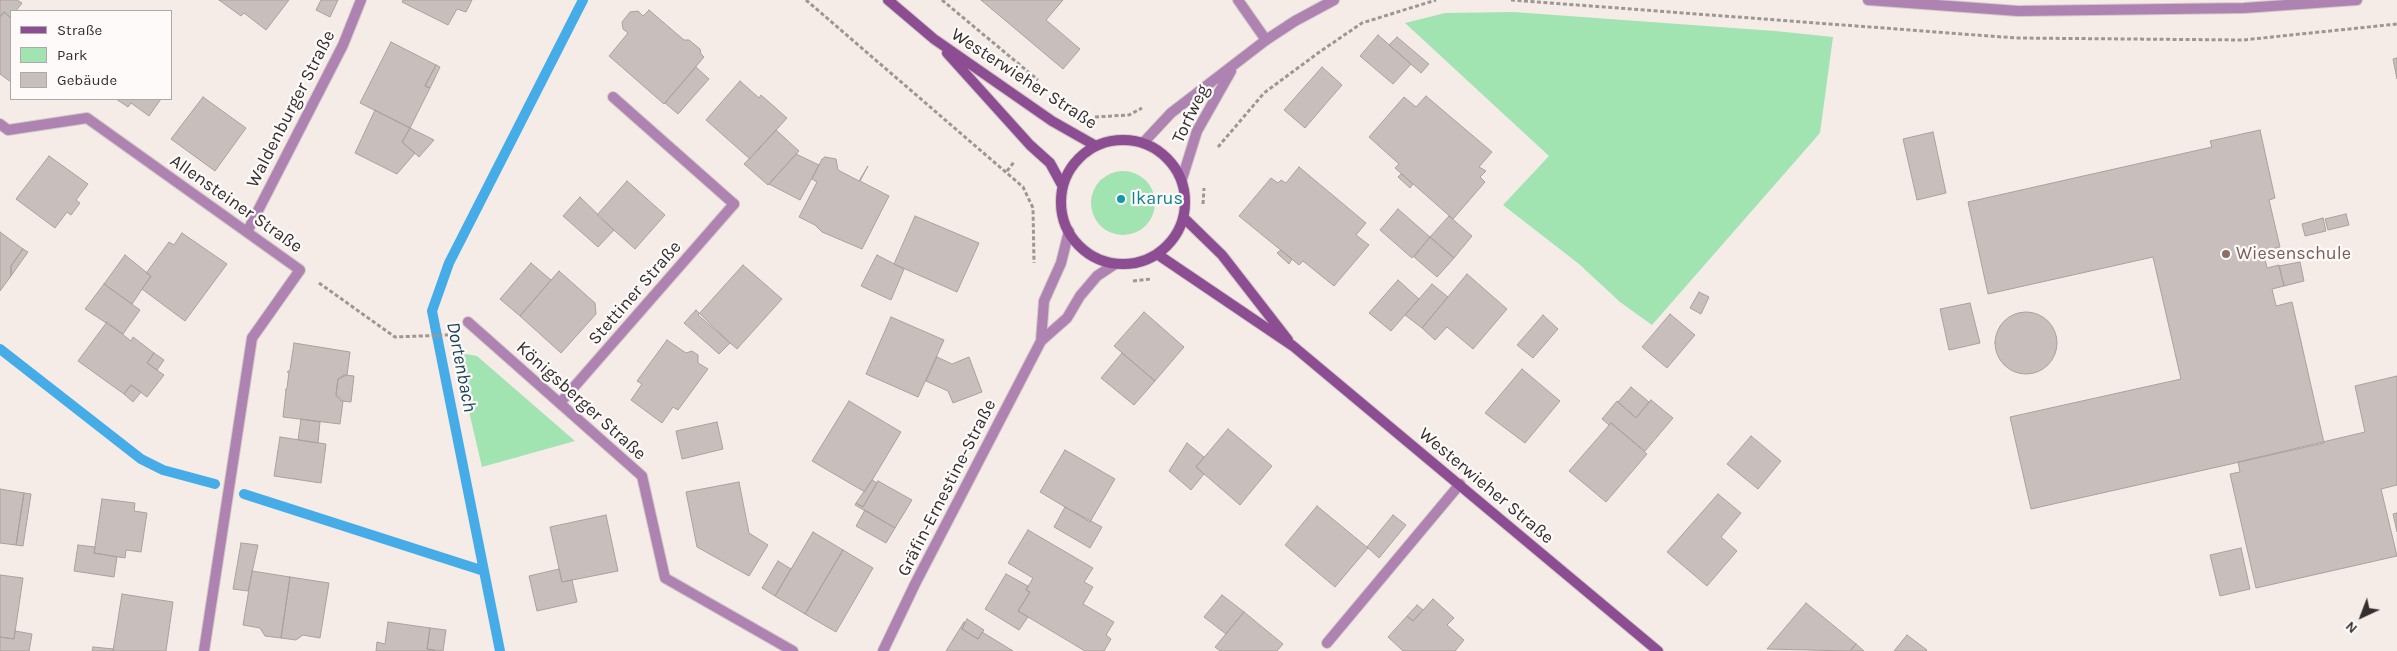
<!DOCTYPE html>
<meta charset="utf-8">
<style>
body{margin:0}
#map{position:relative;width:2397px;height:651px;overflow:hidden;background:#f5ece8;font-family:Karla,sans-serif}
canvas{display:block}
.legend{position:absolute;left:10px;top:10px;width:162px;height:90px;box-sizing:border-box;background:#fefaf9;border:1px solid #ada9a8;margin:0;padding:6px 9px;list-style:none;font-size:15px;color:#332f2e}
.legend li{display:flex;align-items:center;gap:10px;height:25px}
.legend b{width:25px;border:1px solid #ada9a8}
.north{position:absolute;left:2337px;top:591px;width:50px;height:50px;-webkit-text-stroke:4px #fefaf9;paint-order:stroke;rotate:223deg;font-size:14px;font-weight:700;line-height:20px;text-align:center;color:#332f2e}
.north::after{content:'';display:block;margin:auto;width:18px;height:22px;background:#332f2e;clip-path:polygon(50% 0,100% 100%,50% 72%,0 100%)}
</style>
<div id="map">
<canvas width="2397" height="651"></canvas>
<ul class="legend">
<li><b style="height:6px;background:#8c4d93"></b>Straße</li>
<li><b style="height:14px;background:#a2e3b2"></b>Park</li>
<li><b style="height:14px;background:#c8bebb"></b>Gebäude</li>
</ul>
<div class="north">N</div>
</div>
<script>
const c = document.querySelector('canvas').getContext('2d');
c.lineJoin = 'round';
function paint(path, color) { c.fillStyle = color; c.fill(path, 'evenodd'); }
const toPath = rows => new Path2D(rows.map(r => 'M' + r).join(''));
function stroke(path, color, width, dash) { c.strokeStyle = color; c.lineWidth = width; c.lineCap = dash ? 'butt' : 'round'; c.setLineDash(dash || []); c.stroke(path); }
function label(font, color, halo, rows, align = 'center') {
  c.font = font + ' Karla,sans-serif'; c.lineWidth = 4.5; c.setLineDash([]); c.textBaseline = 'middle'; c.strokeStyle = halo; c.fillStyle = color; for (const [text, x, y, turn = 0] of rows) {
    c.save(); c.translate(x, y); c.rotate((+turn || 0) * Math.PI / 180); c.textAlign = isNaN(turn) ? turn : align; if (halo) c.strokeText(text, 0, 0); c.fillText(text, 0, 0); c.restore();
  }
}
paint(toPath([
 [1513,12,1775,31,1833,37,1820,133,1652,325,1620,302,1579,264,1503,205,1549,156,1405,23,1445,13],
 '1091 203a32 32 0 1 1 64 0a32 32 0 1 1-64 0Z',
 [455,352,477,356,575,441,482,467]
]), '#a2e3b2');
stroke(toPath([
 [0,349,141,459,163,470,215,484],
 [244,494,484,571],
 [500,651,432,311,449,263,583,0]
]), '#46ace7', 10);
const building = toPath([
 [0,0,17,0,22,3,16,11,11,11,11,18,4,12,0,17,0,0],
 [219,0,289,0,266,30,244,13,241,16,219,0],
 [321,0,338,0,330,17,316,10,321,0],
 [403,0,472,0,466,12,457,9,448,25,402,2,403,0],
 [981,0,1063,0,1046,20,1080,49,1063,69,981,0],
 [649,10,684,40,689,40,700,49,701,54,704,57,664,104,609,56,628,33,623,29,622,22,630,12,638,11,643,16,649,10],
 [4,12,11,18,11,82,0,74,0,17,4,12],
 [1378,35,1411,64,1393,84,1360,56,1378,35],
 [1397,37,1429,64,1421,73,1389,45,1397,37],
 [391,42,436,65,425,86,430,88,410,128,360,103,391,42],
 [2397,58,2397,79,2393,59,2397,58],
 [436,65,440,67,430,88,425,86,436,65],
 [696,67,709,79,678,114,665,103,696,67],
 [1322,67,1342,85,1305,128,1284,110,1322,67],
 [740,81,759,98,761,95,787,118,750,159,706,120,740,81],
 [1426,96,1492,152,1479,167,1486,171,1480,177,1485,182,1453,219,1395,168,1399,164,1369,137,1404,97,1416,107,1426,96],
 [203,97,246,128,215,171,171,139,203,97],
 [116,99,161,99,149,116,131,103,128,107,116,99],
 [375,110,410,128,402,142,415,153,397,174,355,153,375,110],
 [410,128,434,140,419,157,402,142,410,128],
 [776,130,799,151,768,185,744,164,776,130],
 [2260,130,2275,198,2269,200,2280,247,2263,251,2267,268,2279,265,2284,286,2272,289,2276,306,2292,302,2324,443,2031,509,2010,417,2181,379,2153,257,1988,294,1968,202,2212,147,2210,141,2260,130],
 [1933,132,1946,193,1917,200,1903,139,1933,132],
 [796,154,819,165,800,200,769,184,796,154],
 [49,156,88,184,76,200,80,203,71,215,67,212,55,228,16,199,49,156],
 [825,157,836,159,838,170,859,181,868,166,860,181,889,196,862,249,822,232,815,225,799,217,817,182,812,179,822,159,825,157],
 [1299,167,1366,223,1356,235,1369,245,1334,286,1303,261,1299,265,1239,216,1271,178,1278,183,1281,180,1286,183,1299,167],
 [1401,174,1413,184,1410,188,1398,177,1401,174],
 [627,181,665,215,635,249,597,215,627,181],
 [580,197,614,230,598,247,563,216,580,197],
 [1398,209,1430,237,1412,258,1380,230,1398,209],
 [2346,214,2349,225,2328,230,2325,219,2346,214],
 [915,216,979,243,957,292,894,264,915,216],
 [1449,216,1472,236,1454,258,1430,237,1449,216],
 [2323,218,2326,231,2305,236,2302,224,2323,218],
 [0,232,23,249,11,266,11,276,0,291,0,232],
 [182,233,227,264,185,321,142,289,151,276,146,273,147,272,169,242,174,245,182,233],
 [1430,237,1454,258,1437,277,1414,257,1430,237],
 [23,249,28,252,11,276,11,266,23,249],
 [1281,250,1292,259,1289,264,1277,253,1281,250],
 [125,255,151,276,132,304,104,284,125,255],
 [877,255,904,269,891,300,861,286,877,255],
 [2300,262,2304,281,2284,286,2279,266,2300,262],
 [531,263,551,280,520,316,500,299,531,263],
 [743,265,782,299,737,349,698,315,743,265],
 [559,271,595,303,596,314,561,353,520,316,559,271],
 [1467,274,1507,309,1473,349,1447,327,1435,340,1422,328,1467,274],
 [1398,280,1419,299,1391,331,1369,313,1398,280],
 [104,284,140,310,123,334,85,309,104,284],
 [1432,284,1448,297,1422,328,1405,315,1432,284],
 [1699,292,1709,297,1701,314,1690,308,1699,292],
 [1970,303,1980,343,1949,350,1940,309,1970,303],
 [696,310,730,343,719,354,684,323,696,310],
 [1144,312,1184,347,1155,381,1114,346,1144,312],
 '1995 343a31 31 0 1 1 62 0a31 31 0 1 1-62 0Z',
 [1670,314,1695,335,1667,368,1642,347,1670,314],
 [1543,315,1558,329,1533,358,1517,345,1543,315],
 [891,317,944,340,918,397,866,374,891,317],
 [107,322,131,341,133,337,154,353,147,363,164,375,147,397,131,385,124,394,78,361,107,322],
 [667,340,686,353,692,351,698,355,698,363,708,369,678,410,673,407,662,423,631,400,642,384,637,381,667,340],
 [294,343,350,352,347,375,338,379,336,395,343,401,340,424,283,417,286,390,285,390,287,388,289,372,287,372,290,370,294,343],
 [154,353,164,360,157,370,147,363,154,353],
 [1122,353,1155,381,1134,405,1101,378,1122,353],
 [937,357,952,364,969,357,982,392,953,403,948,391,926,381,937,357],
 [1522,369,1560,401,1525,443,1485,413,1522,369],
 [344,375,354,376,351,402,341,401,336,395,338,379,344,375],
 [2397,376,2397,485,2381,489,2397,556,2256,588,2230,474,2240,472,2238,462,2365,432,2355,386,2397,376],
 [131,385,141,392,133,402,124,394,131,385],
 [1631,387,1649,402,1636,418,1618,402,1631,387],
 [1651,400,1673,418,1645,451,1611,423,1609,425,1602,419,1617,401,1636,418,1651,400],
 [849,401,901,432,865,492,812,461,849,401],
 [301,419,320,422,318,443,298,440,301,419],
 [717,422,723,449,682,459,676,431,717,422],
 [1611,423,1647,454,1606,502,1569,471,1611,423],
 [1228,429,1272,466,1240,505,1196,467,1228,429],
 [1751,436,1781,461,1758,489,1727,464,1751,436],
 [280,437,326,444,321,483,274,476,280,437],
 [1187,443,1204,457,1196,467,1204,474,1191,490,1169,471,1187,443],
 [1065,450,1115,479,1090,522,1040,492,1065,450],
 [872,480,877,483,863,507,856,503,872,480],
 [878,481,912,500,895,528,855,505,856,503,863,507,878,481],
 [739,482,749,533,768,545,749,576,697,547,686,492,739,482],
 [0,489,24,493,16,545,0,543,0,489],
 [24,493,31,494,23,546,16,545,24,493],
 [1718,494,1741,513,1721,537,1737,551,1707,586,1667,552,1718,494],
 [102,499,135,503,134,511,147,513,141,552,126,550,125,558,94,553,102,499],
 [1317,506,1368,548,1335,587,1285,545,1317,506],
 [1065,507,1102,527,1090,548,1054,527,1065,507],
 [865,510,895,528,886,543,856,526,865,510],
 [2397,513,2397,532,2393,514,2397,513],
 [606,515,618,571,562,582,550,527,606,515],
 [1393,515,1406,525,1379,558,1367,547,1393,515],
 [1028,530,1093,568,1084,582,1093,587,1083,604,1114,622,1106,635,1111,639,1104,651,1085,651,1018,611,1030,592,1026,590,1033,578,1008,563,1028,530],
 [813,532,843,550,805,614,775,596,813,532],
 [241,543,258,545,248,591,233,589,241,543],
 [78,545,95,547,94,553,117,557,114,577,74,571,78,545],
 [2241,548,2250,589,2220,596,2210,555,2241,548],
 [843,550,873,568,836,632,805,614,843,550],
 [778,561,791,569,775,596,762,588,778,561],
 [559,569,562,582,572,580,577,602,537,611,529,576,559,569],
 [252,571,290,577,281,638,265,636,260,628,243,625,252,571],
 [1006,574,1028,586,1026,590,1030,592,1018,611,1028,617,1019,630,985,609,1006,574],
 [0,575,23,578,14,639,0,637,0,575],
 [290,577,329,583,320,638,303,635,296,640,281,638,290,577],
 [122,594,173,602,166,651,113,651,122,594],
 [1222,595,1244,612,1226,634,1204,617,1222,595],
 [1433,599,1454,618,1447,625,1464,640,1455,651,1403,651,1388,637,1407,616,1413,621,1433,599],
 [1806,603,1856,644,1850,651,1767,649,1806,603],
 [1417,605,1423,610,1413,621,1407,616,1417,605],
 [1244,612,1283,644,1277,651,1220,651,1215,647,1244,612],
 [967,619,984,630,978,639,962,629,967,619],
 [388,622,430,628,427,649,436,651,376,651,377,642,385,644,388,622],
 [964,622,965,623,962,629,978,639,982,632,1013,651,946,651,964,622],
 [430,628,446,630,443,651,427,649,430,628],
 [15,631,32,634,29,651,0,651,0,637,14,639,15,631],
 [1907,635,1927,650,1926,651,1894,651,1907,635],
 [1856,644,1864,651,1850,651,1856,644],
 [93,647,114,649,113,651,92,651,93,647]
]);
paint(building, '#c8bebb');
stroke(building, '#aaa19e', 1);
const lane = toPath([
 [1238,0,1266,40],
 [613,97,734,204],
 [1327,643,1460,484]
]);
const street = toPath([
 [1868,0,2018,11,2244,8,2357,0],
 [0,124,8,130,87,118,300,270,252,338,204,651],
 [1143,143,1171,113,1266,40,1295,21,1334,0],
 [1182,179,1197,131,1231,71],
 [247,232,343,45,361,0],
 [468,322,642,476,665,578,793,651],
 [1041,341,1044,301,1061,263,1069,231],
 [560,403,734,204],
 [883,651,915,584,1041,341,1067,318,1080,296,1097,276,1115,264]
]);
const secondary = toPath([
 [888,0,934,39,1052,121,1096,146],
 [947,53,1030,145,1050,163,1062,185],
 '1061 202a62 62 0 1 1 124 0a62 62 0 1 1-124 0Z',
 [1184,218,1222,255,1288,340],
 [1157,254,1293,346,1658,651]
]);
stroke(lane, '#d2cac7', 12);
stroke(street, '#d2cac7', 12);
stroke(secondary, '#d2cac7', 12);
stroke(toPath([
 [806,0,1023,187,1033,208,1034,263],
 [942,0,1038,80],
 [1511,0,2016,38,2243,40,2397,24],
 [1095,117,1129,115,1142,108],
 [1218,147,1264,93,1318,53,1362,23,1436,0],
 [1007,171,1014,162],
 [1203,204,1204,188],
 [1133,281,1151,279],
 [319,283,395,337,448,335]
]), '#9d9794', 3, [4, 2.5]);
stroke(lane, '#ae83b2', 10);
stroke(street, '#ae83b2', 10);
stroke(secondary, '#8c4d93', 10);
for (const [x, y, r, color] of [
 [1121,199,5,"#0f9aa8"],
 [2226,254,5,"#8d6e63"]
]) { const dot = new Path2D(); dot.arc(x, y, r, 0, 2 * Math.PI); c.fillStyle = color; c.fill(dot); stroke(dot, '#fefaf9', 2); }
label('18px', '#332f2e', '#fefaf9', [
 ["Westerwieher Straße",1024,79,33],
 ["Waldenburger Straße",291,109,-63],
 ["Torfweg",1191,114,-64],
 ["Allensteiner Straße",236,204,35],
 ["Stettiner Straße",635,293,-49],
 ["Königsberger Straße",581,401,42],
 ["Westerwieher Straße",1486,486,40],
 ["Gräfin-Ernestine-Straße",947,488,-63]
]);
label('18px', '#0d838f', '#fefaf9', [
 ["Ikarus",1131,199]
], 'left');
label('18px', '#785e54', '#fefaf9', [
 ["Wiesenschule",2236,254]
], 'left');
label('italic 19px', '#1a445d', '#fefaf9', [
 ["Dortenbach",461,367,79]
]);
</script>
